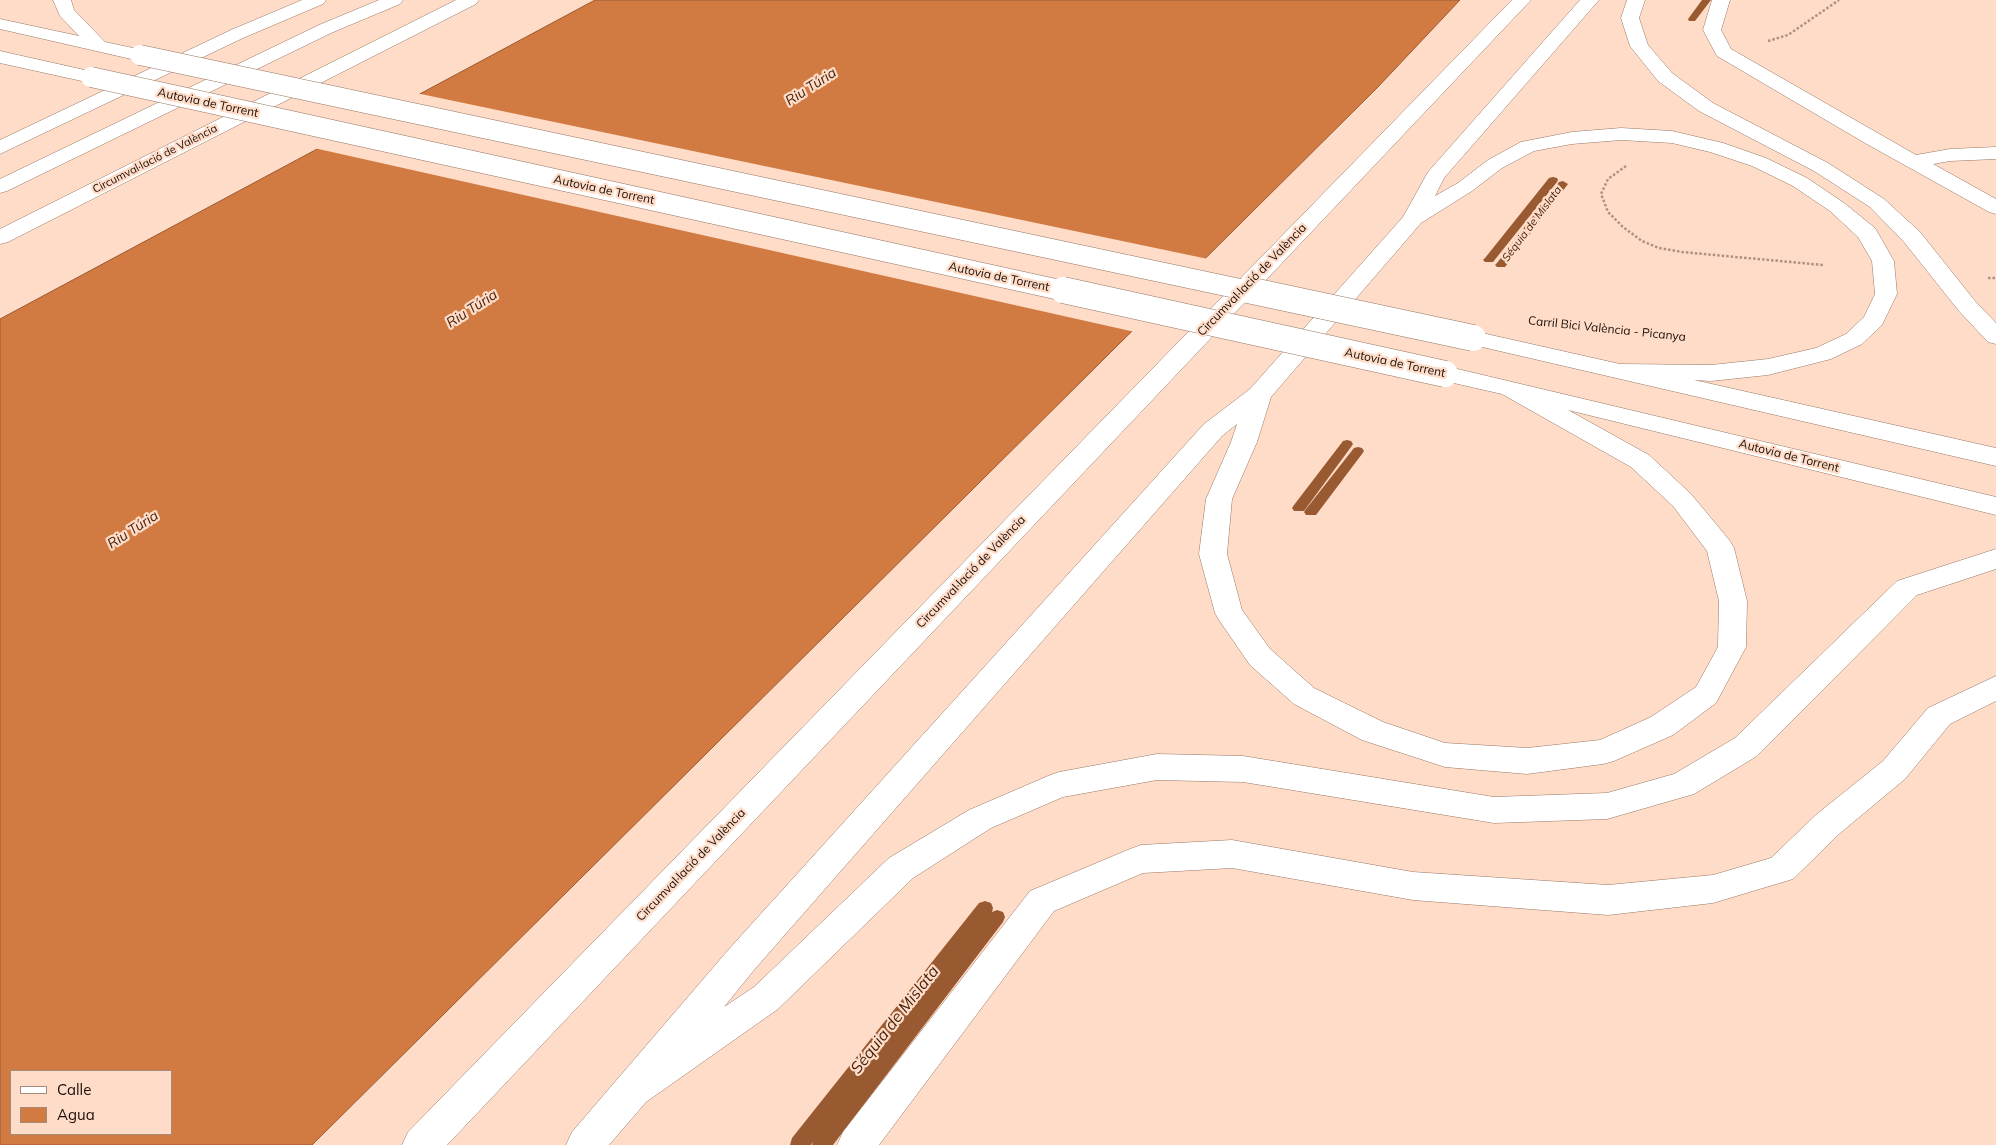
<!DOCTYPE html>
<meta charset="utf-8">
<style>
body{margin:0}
#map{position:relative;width:1996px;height:1145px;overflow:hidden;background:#ffdcc8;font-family:Mulish,sans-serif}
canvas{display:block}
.legend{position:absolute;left:10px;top:1070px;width:162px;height:65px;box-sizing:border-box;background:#ffdcc8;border:1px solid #a38a7b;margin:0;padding:6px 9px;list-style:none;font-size:15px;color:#1a0e08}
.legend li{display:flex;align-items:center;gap:10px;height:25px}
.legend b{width:25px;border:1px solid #a38a7b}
</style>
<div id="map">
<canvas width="1996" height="1145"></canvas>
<ul class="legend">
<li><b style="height:6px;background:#fff"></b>Calle</li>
<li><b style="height:14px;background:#d17b43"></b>Agua</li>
</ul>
</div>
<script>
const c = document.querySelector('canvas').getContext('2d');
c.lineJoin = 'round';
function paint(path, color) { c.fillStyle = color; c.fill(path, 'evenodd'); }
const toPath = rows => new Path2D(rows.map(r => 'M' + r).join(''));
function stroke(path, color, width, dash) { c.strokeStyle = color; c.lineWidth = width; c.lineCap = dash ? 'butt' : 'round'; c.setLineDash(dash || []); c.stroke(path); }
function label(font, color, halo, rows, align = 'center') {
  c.font = font + ' Mulish,sans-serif'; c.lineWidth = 4.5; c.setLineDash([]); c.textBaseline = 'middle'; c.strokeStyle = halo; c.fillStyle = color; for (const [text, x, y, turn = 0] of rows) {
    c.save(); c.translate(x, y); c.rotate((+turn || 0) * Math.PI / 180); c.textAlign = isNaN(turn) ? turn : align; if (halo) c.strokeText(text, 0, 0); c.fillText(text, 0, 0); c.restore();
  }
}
const water = toPath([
 [595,0,1460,0,1377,88,312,1145,0,1145,0,319,595,0],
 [11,1071,171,1071,171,1134,11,1134,11,1071]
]);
paint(water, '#d17b43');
stroke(water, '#9a5a31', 1);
paint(toPath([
 [416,93,1208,259,1135,332,314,148]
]), '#ffdcc8');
paint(toPath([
 [1702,0,1711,0,1695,21,1689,21,1688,19,1702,0],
 [1553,177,1557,178,1558,180,1557,182,1493,262,1485,262,1483,260,1485,258,1549,178,1553,177],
 [1563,181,1568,184,1505,267,1497,267,1495,265,1497,263,1559,182,1563,181],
 [1347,440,1351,441,1353,444,1351,447,1304,511,1294,511,1292,508,1294,505,1343,441,1347,440],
 [1358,447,1362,448,1364,451,1362,454,1316,515,1306,515,1304,512,1306,509,1354,448,1358,447],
 [985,901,991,903,993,908,992,912,997,910,1003,912,1005,917,1003,922,833,1145,812,1145,813,1142,811,1145,790,1145,792,1138,979,903,985,901]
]), '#9a5a31');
const minor = toPath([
 [1712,0,1730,0,1721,30,1731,49,1916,155,1950,149,1996,147,1996,159,1950,161,1933,164,1996,199,1996,214,1989,212,1865,143,1717,56,1703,30,1712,0],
 [1996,676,1996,701,1950,724,1905,779,1839,834,1793,879,1713,903,1608,915,1413,900,1232,868,1143,873,1054,911,879,1145,837,1145,843,1132,1030,891,1130,849,1141,845,1232,840,1413,872,1608,885,1713,875,1771,858,1817,814,1883,761,1928,708,1996,676]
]);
const highway = toPath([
 [53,0,71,0,74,10,105,42,147,51,149,55,147,59,140,61,0,29,0,19,79,36,60,16,53,0],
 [302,0,326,0,323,4,243,38,0,154,0,140,231,30,302,0],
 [379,0,403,0,400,4,331,33,7,191,0,193,0,179,319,25,379,0],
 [456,0,479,0,476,4,8,242,0,244,0,229,456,0],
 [1512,0,1531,0,447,1145,402,1145,408,1132,1512,0],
 [1580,0,1599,0,1444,178,1435,196,1458,183,1488,160,1521,142,1572,132,1621,128,1672,131,1723,143,1766,158,1807,178,1844,203,1875,228,1894,261,1897,294,1882,325,1862,344,1831,359,1768,375,1711,381,1694,380,1996,448,1996,466,1465,343,1461,338,1465,333,1473,331,1620,364,1711,365,1768,359,1816,348,1846,334,1864,317,1875,294,1872,261,1858,237,1830,211,1793,186,1752,166,1710,152,1672,143,1621,140,1572,144,1534,151,1502,168,1472,191,1421,223,1271,397,1257,442,1232,499,1227,554,1242,610,1270,649,1314,688,1383,722,1445,743,1527,748,1600,740,1651,717,1696,687,1718,647,1719,601,1707,551,1673,506,1631,467,1502,394,1436,379,1433,374,1436,369,1445,366,1996,497,1996,515,1568,410,1649,455,1691,494,1730,541,1734,548,1747,601,1746,647,1716,703,1673,735,1614,761,1603,764,1527,774,1445,767,1362,740,1294,704,1250,665,1219,620,1215,613,1199,554,1206,499,1231,442,1237,424,1222,436,754,970,724,1007,754,987,889,858,969,810,1048,776,1059,772,1157,754,1243,756,1494,797,1607,793,1674,774,1735,738,1897,581,1996,549,1996,569,1917,595,1757,756,1694,794,1607,819,1494,823,1243,782,1157,780,1063,797,991,828,913,878,778,1009,646,1102,609,1145,566,1145,572,1132,730,948,1204,424,1250,389,1403,217,1428,172,1580,0],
 [1627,0,1645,0,1639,18,1648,45,1672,73,1713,103,1828,163,1884,199,1920,232,1975,301,1996,323,1996,344,1988,342,1959,311,1904,242,1870,207,1814,171,1699,111,1658,81,1630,46,1621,18,1627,0],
 [0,51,98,73,100,77,98,81,91,83,0,63,0,51]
]);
stroke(minor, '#967765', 1);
stroke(highway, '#967765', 1);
stroke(toPath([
 [1768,41,1788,35,1839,0],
 [1626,166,1608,179,1601,194,1608,212,1623,227,1642,241,1659,248,1682,252,1823,265],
 [1988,278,1996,278]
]), '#ad9283', 2.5, [2.5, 2]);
paint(minor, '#fff');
paint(highway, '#fff');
const highwayBridgeFar1 = toPath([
 [140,55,1254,292],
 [91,77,1069,292]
]);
const highwayBridge = toPath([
 [1063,290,1445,374],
 [1248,290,1473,338]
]);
stroke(highwayBridgeFar1, '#967765', 21, []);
stroke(highwayBridge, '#967765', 27, []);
stroke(highwayBridgeFar1, '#fff', 20);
stroke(highwayBridge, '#fff', 26);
label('11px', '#1a0e08', '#ffdcc8', [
 ["Circumval·lació de València",155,159,-27]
]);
label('italic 11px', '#421f08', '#ffdcc8', [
 ["Séquia de Mislata",1532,224,-53]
]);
label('12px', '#1a0e08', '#ffdcc8', [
 ["Autovia de Torrent",208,103,12],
 ["Autovia de Torrent",604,190,12],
 ["Autovia de Torrent",999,277,12],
 ["Circumval·lació de València",1252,280,-46],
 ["Carril Bici València - Picanya",1607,329,6],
 ["Autovia de Torrent",1395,363,12],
 ["Autovia de Torrent",1789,456,14],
 ["Circumval·lació de València",971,572,-46],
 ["Circumval·lació de València",691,865,-46]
]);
label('italic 14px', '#421f08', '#ffdcc8', [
 ["Riu Túria",811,87,-33],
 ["Riu Túria",472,309,-33],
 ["Riu Túria",133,530,-33]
]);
label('italic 16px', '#421f08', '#ffdcc8', [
 ["Séquia de Mislata",895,1020,-52]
]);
</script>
